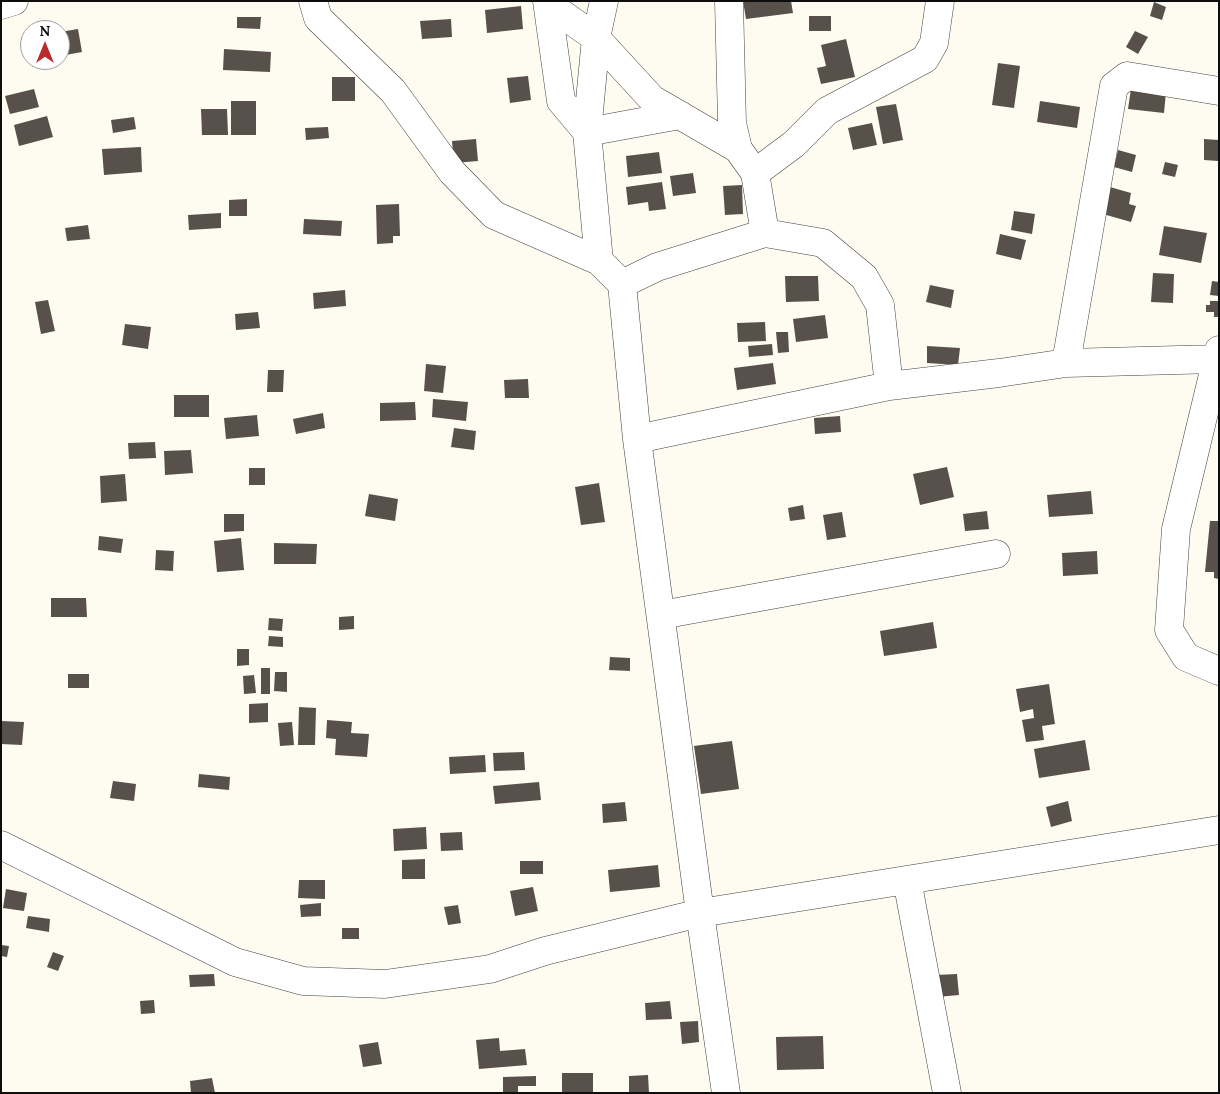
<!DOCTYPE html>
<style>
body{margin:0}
#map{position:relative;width:1220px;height:1094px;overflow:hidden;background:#fefcf1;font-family:Lora,serif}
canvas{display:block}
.frame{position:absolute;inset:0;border:2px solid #0e0e0e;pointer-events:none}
.north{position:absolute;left:20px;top:20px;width:50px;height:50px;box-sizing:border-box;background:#fff;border:1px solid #9f9f9f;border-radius:50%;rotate:0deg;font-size:14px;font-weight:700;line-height:20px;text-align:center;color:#0e0e0e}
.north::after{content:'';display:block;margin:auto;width:18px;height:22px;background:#ba2b2d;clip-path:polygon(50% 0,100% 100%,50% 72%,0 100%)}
</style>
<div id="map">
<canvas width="1220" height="1094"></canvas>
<div class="frame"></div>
<div class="north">N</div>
</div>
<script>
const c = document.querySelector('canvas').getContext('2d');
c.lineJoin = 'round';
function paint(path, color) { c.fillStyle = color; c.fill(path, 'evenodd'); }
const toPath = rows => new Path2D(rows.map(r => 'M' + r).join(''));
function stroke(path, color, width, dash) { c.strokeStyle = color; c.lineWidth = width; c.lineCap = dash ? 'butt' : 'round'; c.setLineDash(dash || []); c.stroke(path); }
paint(toPath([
 [743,1,791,1,793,13,746,19],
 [1154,2,1166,7,1162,20,1150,16],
 [521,6,523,29,487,33,485,10],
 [809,16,831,16,831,31,809,31],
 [237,17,261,17,260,29,237,28],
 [451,19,452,37,422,39,420,21],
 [78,29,82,52,60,56,60,32],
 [1135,31,1148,37,1138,54,1126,47],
 [846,39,855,77,821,84,817,68,826,66,821,45],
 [224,49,271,52,270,72,223,70],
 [998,63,1020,66,1014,108,992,105],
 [528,76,531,100,510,103,507,78],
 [332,77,355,77,355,101,332,101],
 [1132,82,1166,92,1164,113,1128,109],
 [34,89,39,107,10,114,5,96],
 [231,101,256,101,256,135,231,135],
 [1040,101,1080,107,1077,128,1037,122],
 [896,104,903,140,883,144,876,107],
 [201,109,227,109,228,135,202,135],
 [47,116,53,137,19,146,14,125],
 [134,117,136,129,113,133,111,120],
 [872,123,877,145,853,150,848,128],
 [328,127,329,138,306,140,305,128],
 [476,139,478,161,454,163,452,141],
 [1204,139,1219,140,1218,161,1204,160],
 [141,147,142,172,104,175,102,149],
 [1118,150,1136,155,1132,172,1114,167],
 [659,152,662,173,628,177,626,156],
 [1165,162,1178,165,1175,177,1162,174],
 [693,173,696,193,673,196,670,176],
 [662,182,666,209,649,211,648,202,628,205,626,187],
 [742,185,743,214,725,215,723,186],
 [1110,187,1131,193,1129,204,1136,206,1131,222,1103,214],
 [247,199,247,216,229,216,229,200],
 [399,204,400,236,393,236,393,243,377,244,376,205],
 [1014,211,1035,214,1032,234,1011,230],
 [221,213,221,228,189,230,188,215],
 [304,219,342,221,341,236,303,234],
 [88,225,90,239,67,241,65,228],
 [1164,226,1207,233,1201,263,1159,255],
 [1000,234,1026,240,1021,260,996,254],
 [1153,273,1174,274,1173,303,1151,302],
 [785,276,818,276,819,301,786,302],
 [1212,281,1219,282,1219,296,1210,295],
 [930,285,954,290,951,308,926,302],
 [345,290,346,306,314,309,313,293],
 [48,300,55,331,41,334,35,302],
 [1210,301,1219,301,1219,317,1214,317,1214,312,1206,312,1206,305,1210,305],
 [258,312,260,328,236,330,235,314],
 [825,315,828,338,796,342,793,319],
 [765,322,766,341,738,342,737,323],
 [125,324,151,327,148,349,122,345],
 [776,332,788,332,789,352,778,353],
 [772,344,773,355,749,357,748,346],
 [927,346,960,348,958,365,927,363],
 [773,363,776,384,737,390,734,368],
 [426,364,446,366,443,393,424,391],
 [268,370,284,370,283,392,267,392],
 [528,379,529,398,505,398,504,380],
 [174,395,209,395,209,417,174,417],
 [433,399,468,402,466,421,432,417],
 [415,402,416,420,380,421,380,403],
 [323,413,325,428,296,434,293,419],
 [257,415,259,436,226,439,224,418],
 [840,416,841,432,815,434,814,418],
 [454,428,476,431,474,450,451,447],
 [155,442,156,458,129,459,128,443],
 [191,450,193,473,165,475,164,451],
 [947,467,954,497,920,505,913,474],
 [249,468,265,468,265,485,249,485],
 [125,474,127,501,101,503,100,476],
 [599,483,605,522,581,525,575,487],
 [1091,491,1093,514,1049,517,1047,495],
 [369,494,398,499,395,521,365,516],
 [803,505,805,519,790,521,788,508],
 [987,511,989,529,965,531,963,514],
 [842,512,846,537,827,540,823,515],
 [224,514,244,514,244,531,224,532],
 [1210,521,1219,521,1219,579,1214,578,1214,572,1205,572],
 [99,536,123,539,121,553,98,550],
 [241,538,244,570,217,572,214,541],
 [274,543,317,544,316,564,274,564],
 [156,550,174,551,173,571,155,570],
 [1097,551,1098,574,1063,576,1062,553],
 [51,598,86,598,87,617,51,617],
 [354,616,354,629,339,630,339,617],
 [269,618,283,619,282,631,268,630],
 [933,622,937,648,884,656,880,631],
 [269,636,283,637,283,647,268,646],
 [237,649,249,649,249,665,237,666],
 [610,657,630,658,630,671,609,670],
 [261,668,270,668,270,694,261,694],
 [275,672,287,672,287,692,274,691],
 [68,674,89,674,89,688,68,688],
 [254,675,256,693,244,694,243,676],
 [1049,684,1055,724,1042,726,1044,740,1026,742,1022,720,1034,718,1033,709,1020,712,1016,689],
 [268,703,268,722,249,723,249,704],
 [299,707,316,708,315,745,298,745],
 [327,720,352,722,351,733,369,734,367,757,335,755,336,739,326,738],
 [1,721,24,722,22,745,1,744],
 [292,722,294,745,280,746,278,723],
 [1085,740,1090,770,1039,778,1034,749],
 [732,741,739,789,701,794,694,746],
 [524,752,525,770,494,771,493,753],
 [485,755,486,772,450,774,449,757],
 [199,774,230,777,229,790,198,787],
 [113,781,136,784,134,801,110,798],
 [539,782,541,800,495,804,493,786],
 [1068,801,1072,821,1051,827,1046,807],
 [625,802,627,821,603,823,602,804],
 [426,827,427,849,394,851,393,829],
 [462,832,463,850,441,851,440,833],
 [425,859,425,879,402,879,402,860],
 [520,861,543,861,543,874,520,874],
 [658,865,660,887,610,892,608,870],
 [299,880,325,880,325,899,298,898],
 [533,887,538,911,515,916,510,891],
 [6,889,27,893,24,911,3,908],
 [321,903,321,916,301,917,300,905],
 [458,905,461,923,448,925,444,907],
 [28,916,50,919,49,932,26,928],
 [342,928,359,928,359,939,342,939],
 [1,945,9,946,7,957,1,956],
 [53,952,64,956,58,971,47,967],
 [214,974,215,986,190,987,189,975],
 [957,974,959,995,937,997,936,975],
 [154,1000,155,1013,141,1014,140,1001],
 [670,1001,672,1019,646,1020,645,1003],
 [698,1021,699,1042,682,1044,680,1022],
 [823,1036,824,1069,777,1070,776,1037],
 [499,1038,500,1051,525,1049,527,1065,479,1069,476,1040],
 [378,1042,382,1064,363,1067,359,1045],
 [562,1073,593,1073,593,1093,562,1093],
 [648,1075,649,1093,629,1093,629,1076],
 [536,1076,536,1086,518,1086,518,1093,503,1093,503,1077],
 [212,1078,215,1093,191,1093,190,1081]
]), '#57504b');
const minor = toPath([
 [313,1,318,18,393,91,452,172,494,215,599,261,622,284,637,439,700,913,726,1093],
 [547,1,561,101,587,132,680,115],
 [729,1,732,123,738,149,755,173,765,233],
 [548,4,596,38,652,99,738,149],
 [1,5,14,1],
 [755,173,794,144,827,111,925,59,934,43,940,1],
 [599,261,587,132,596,38,604,1],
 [622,284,657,267,765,233,823,243,864,277,880,305,889,386],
 [1219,350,1176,529,1169,630,1186,657,1219,671],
 [1066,363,1114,86,1127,76,1219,91],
 [637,439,889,386,999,373,1066,363,1216,359],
 [661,615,996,554],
 [1,845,235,962,303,981,385,984,490,969,545,951,700,913,1219,830],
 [907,880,947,1093]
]);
stroke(minor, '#414141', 29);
stroke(minor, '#fff', 28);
</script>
